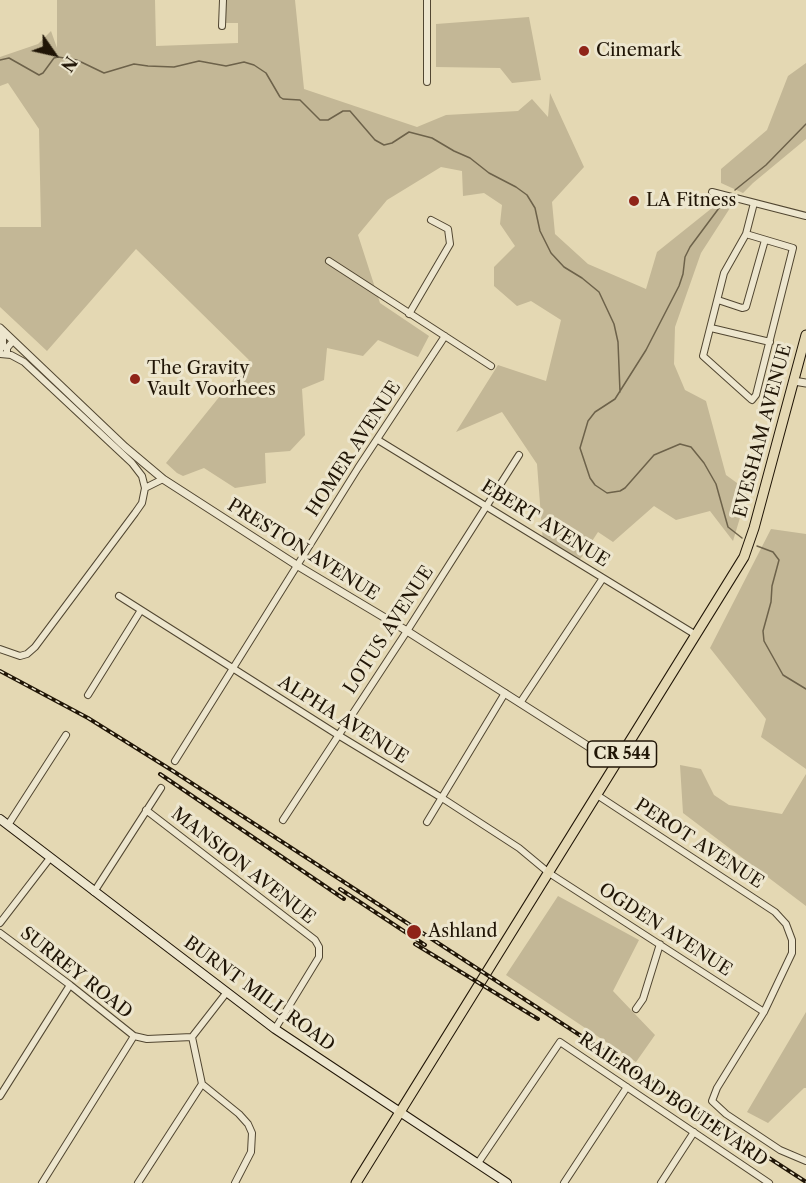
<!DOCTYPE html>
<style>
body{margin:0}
#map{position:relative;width:806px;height:1183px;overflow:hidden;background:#e4d8b3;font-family:"Libre Caslon Text",serif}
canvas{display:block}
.north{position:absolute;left:24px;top:24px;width:60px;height:60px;-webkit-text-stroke:4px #ede6ce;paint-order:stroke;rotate:124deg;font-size:16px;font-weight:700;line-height:24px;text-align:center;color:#201506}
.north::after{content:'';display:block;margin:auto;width:21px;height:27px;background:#201506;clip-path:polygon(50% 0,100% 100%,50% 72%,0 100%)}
</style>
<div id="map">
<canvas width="806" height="1183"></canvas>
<div class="north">N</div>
</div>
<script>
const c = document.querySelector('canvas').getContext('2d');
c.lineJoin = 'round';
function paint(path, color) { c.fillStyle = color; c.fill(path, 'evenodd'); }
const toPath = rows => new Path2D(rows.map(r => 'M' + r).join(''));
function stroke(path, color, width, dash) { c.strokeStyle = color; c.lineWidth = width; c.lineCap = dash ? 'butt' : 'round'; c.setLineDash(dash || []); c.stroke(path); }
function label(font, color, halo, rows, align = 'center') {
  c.font = font + ' "Libre Caslon Text",serif'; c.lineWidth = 6; c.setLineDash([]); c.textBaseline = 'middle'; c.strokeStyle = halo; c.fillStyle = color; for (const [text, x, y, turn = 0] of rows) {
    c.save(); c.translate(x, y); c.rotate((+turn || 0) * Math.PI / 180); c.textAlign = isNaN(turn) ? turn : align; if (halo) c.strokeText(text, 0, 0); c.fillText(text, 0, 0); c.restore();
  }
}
paint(toPath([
 [57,0,155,0,156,46,238,43,238,23,222,23,223,0,295,0,304,89,417,127,446,115,518,111,532,99,548,117,550,93,584,167,552,202,555,234,588,264,646,289,657,252,717,204,730,208,701,253,675,327,674,364,685,390,706,401,726,475,748,491,733,541,710,511,676,520,654,506,613,542,598,532,577,564,543,543,537,464,502,412,456,432,498,365,546,381,561,320,531,301,517,306,494,286,494,267,515,246,500,224,502,205,484,193,463,196,462,171,441,167,387,200,358,235,380,303,429,336,418,357,378,340,363,356,327,348,324,380,302,389,305,435,290,451,265,453,266,483,235,488,204,468,183,476,177,473,166,463,249,360,136,249,47,351,0,307,0,227,41,227,39,129,8,83,0,86,0,57,38,44,51,31,57,48],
 [529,17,541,80,512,83,500,68,436,67,436,24],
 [806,63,806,139,753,183,743,193,721,183,721,169,767,130,788,76],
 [771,529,806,534,806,769,761,737,766,719,710,648],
 [680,765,701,769,714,795,729,805,782,814,806,774,806,906,683,813],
 [558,896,639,940,613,991,655,1035,636,1062,506,975],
 [806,1012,806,1088,804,1088,768,1123,747,1112]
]), '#c3b796');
stroke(toPath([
 [0,60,9,58,39,75,43,73,54,58,58,57,77,60,104,73,134,64,148,66,174,67,199,61,226,66,244,62,254,65,266,73,280,97,283,99,300,100,320,120,328,120,343,111,350,111,375,140,384,145,392,143,409,132,432,138,454,151,470,158,489,173,516,187,527,195,535,208,540,231,551,253,564,267,582,278,599,292,614,324,618,342,620,392],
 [735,190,766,165,806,124],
 [722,204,690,247,685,257,683,274,679,286,646,350,615,399,595,412,588,421,580,448,590,478,595,485,607,493,620,491,625,488,654,455,680,444,691,447,704,463,716,484,728,527,742,538],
 [757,546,773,552,779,560,772,586,771,602,763,631,764,641,783,675,806,689]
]), '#6d624a', 1.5);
const minor = toPath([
 [427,0,427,82],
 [222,26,223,0],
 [712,192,806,216],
 [746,234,793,248,756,395,752,400,703,356,724,273,746,234,754,203],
 [329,261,491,366],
 [718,300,742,308,746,307,765,240],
 [409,314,450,244,448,229,431,220],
 [711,328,770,342],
 [0,350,3,346,3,331],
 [0,354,11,355,24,362,132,463,142,476,145,488,142,503,135,513,35,647,27,654,20,656,0,649],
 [7,354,7,348,13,341],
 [378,440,696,635],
 [145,488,163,479],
 [119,596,338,735,442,798,519,848,549,873,764,1012],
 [88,695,141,610],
 [520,703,603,578],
 [175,761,358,468,445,336],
 [597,795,775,912,786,924,792,940,792,953,764,1012,717,1088,712,1101,726,1114,780,1150,806,1161],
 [146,810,315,940,319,947,319,957,275,1029],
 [283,820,407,631,519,455],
 [427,822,505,693],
 [8,825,66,735],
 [94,892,161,788],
 [0,923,50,858],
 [0,933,70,985,134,1036,147,1039,192,1037],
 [636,1009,643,999,660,944],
 [192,1037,227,992],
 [202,1084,239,1114,248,1124,252,1133,251,1152,235,1183],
 [0,1096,70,985],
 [478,1163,560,1042,769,1183],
 [42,1183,134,1036],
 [138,1183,202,1084,192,1037],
 [564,1183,627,1087],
 [661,1183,694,1132]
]);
const tertiary = toPath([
 [0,328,125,447,163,479,298,566,407,631,616,764],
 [794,381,806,383]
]);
const secondary = toPath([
 [0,819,275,1029,507,1183]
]);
const primary = toPath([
 [356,1183,744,557,754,528,806,335]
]);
stroke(minor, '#514631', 8);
stroke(tertiary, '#514631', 9);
stroke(secondary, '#201506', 10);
stroke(primary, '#201506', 11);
stroke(minor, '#ede6ce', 6);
stroke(tertiary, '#ede6ce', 7);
stroke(secondary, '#ede6ce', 8);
stroke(primary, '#e4d8b3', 9);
const rail = toPath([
 [0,671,88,718,173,771,806,1182],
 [160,774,344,899],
 [340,889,425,945],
 [415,944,538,1019]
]);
stroke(rail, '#201506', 4);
stroke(rail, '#ede6ce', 1.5, [4.5]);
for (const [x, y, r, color] of [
 [584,51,6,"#8f2418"],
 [634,201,6,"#8f2418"],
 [135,379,6,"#8f2418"],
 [414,932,8,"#8f2418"]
]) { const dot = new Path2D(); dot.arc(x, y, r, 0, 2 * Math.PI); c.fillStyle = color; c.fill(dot); stroke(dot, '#ede6ce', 2); }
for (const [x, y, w] of [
 [622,754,69]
]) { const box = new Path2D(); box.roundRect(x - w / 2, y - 13, w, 26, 4.5); c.fillStyle = '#ede6ce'; c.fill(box); stroke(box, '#201506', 1.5); }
label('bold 16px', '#201506', null, [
 ["CR 544",622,754]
]);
label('18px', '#201506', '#ede6ce', [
 ["Cinemark",596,51],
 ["LA Fitness",646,201],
 ["The Gravity",147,369],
 ["Vault Voorhees",147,390],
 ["Ashland",428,932]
], 'left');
label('18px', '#201506', '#ede6ce', [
 ["EVESHAM AVENUE",763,431,-75],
 ["HOMER AVENUE",354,449,-57],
 ["EBERT AVENUE",545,524,32],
 ["PRESTON AVENUE",303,550,32],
 ["LOTUS AVENUE",389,630,-57],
 ["ALPHA AVENUE",343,720,32],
 ["PEROT AVENUE",699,844,33],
 ["MANSION AVENUE",243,866,38],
 ["OGDEN AVENUE",665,930,33],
 ["SURREY ROAD",76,973,38],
 ["BURNT MILL ROAD",259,994,36],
 ["RAILROAD BOULEVARD",673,1100,34]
]);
</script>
